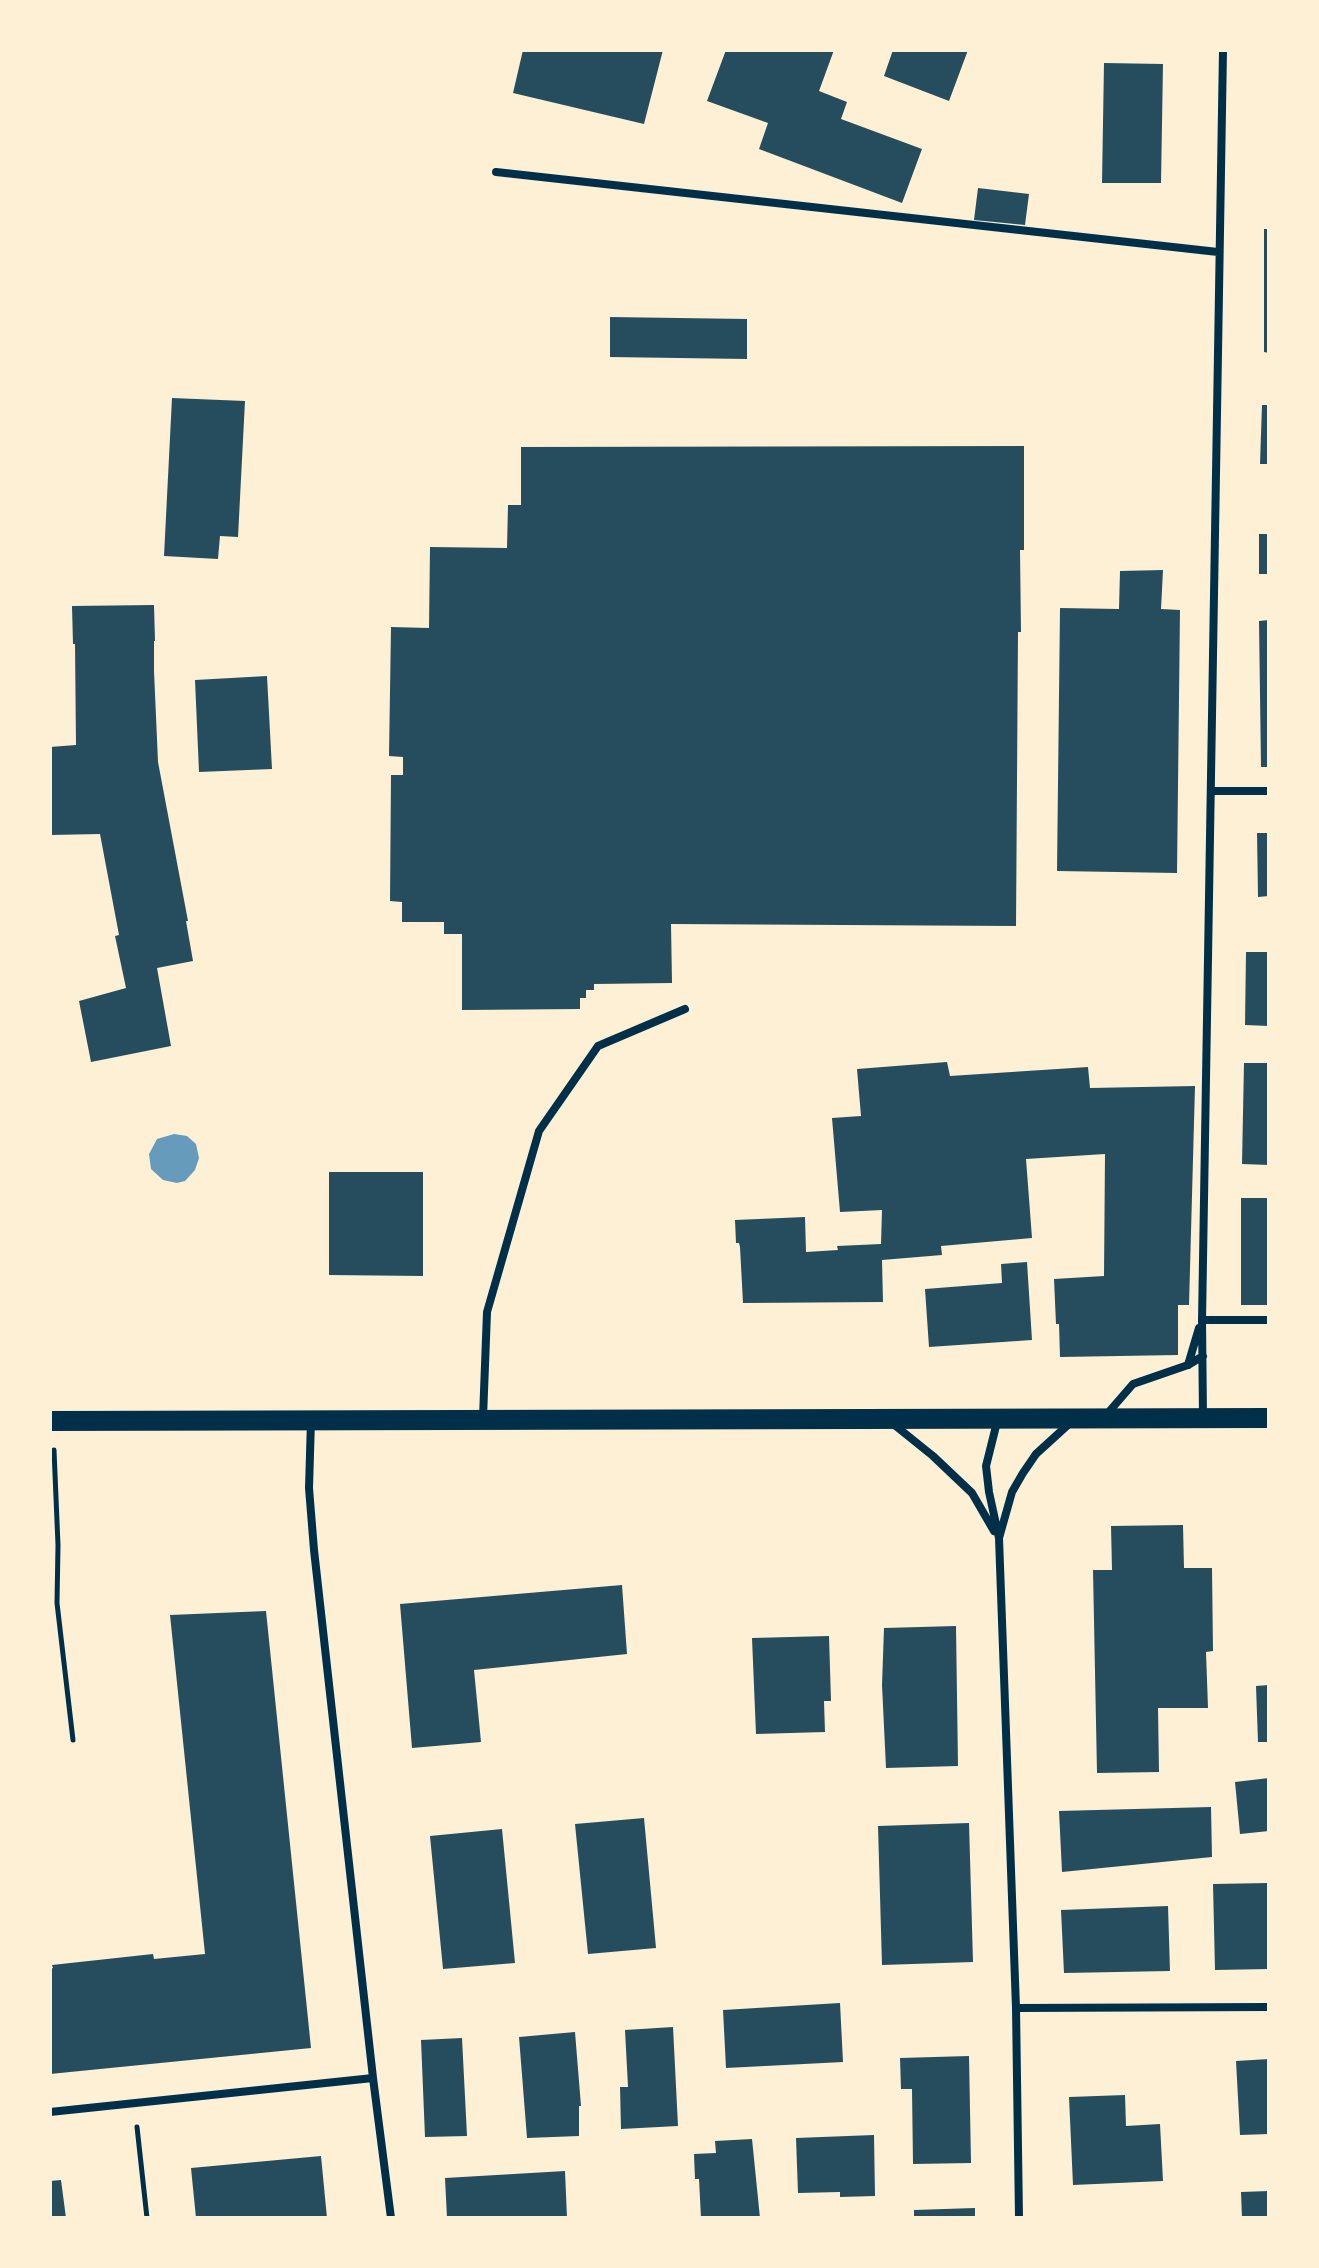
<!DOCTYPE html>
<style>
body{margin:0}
#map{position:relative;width:1319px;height:2268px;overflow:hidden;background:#fdf0d5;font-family:Mulish,sans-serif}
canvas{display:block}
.frame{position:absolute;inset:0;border:52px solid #fdf0d5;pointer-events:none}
</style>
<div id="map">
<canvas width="1319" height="2268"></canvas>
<div class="frame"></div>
</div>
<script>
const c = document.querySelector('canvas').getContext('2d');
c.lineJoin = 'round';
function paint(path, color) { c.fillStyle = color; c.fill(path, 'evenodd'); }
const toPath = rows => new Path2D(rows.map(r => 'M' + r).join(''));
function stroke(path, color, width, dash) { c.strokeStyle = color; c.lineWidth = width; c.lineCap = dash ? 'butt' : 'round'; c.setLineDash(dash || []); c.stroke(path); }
paint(toPath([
 [174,1134,187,1136,196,1144,199,1158,195,1170,185,1181,177,1183,163,1180,151,1169,149,1154,157,1139]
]), '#669bbc');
paint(toPath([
 [523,50,663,50,644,124,513,93],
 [726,50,834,50,819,91,847,102,841,119,922,149,902,203,759,149,768,123,707,101],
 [893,50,968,50,949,101,884,76],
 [1104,63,1163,64,1161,183,1102,183],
 [978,188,1029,194,1025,225,974,220],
 [1264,229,1269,229,1269,353,1264,352],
 [610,317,747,319,747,359,610,357],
 [172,398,245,401,238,537,220,536,218,559,164,556],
 [1262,405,1269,405,1269,464,1260,464],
 [1024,446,1024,550,1020,550,1021,632,1018,632,1016,926,671,924,672,983,594,984,594,990,586,990,586,998,580,998,580,1009,462,1010,462,934,444,934,444,922,402,922,402,902,390,901,391,775,403,775,403,757,389,756,391,627,429,628,430,547,507,548,508,505,521,505,521,447],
 [1259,534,1269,534,1269,574,1259,574],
 [1163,570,1161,609,1180,610,1177,873,1057,871,1060,608,1119,609,1120,571],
 [154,605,155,641,154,641,154,671,158,762,188,921,186,921,193,961,157,968,171,1046,91,1062,79,1001,126,988,115,936,119,935,100,834,50,835,50,747,76,745,75,644,73,644,72,606],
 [1269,620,1269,767,1261,767,1259,621],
 [267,676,272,769,199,772,195,680],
 [1257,833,1269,833,1269,896,1258,897],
 [1246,952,1269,952,1269,1026,1245,1025],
 [947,1062,950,1076,1088,1067,1090,1088,1195,1086,1189,1305,1178,1305,1178,1355,1060,1357,1059,1324,1056,1324,1054,1279,1104,1276,1105,1154,1026,1159,1032,1238,941,1246,942,1255,882,1260,883,1302,743,1303,740,1247,739,1243,736,1243,735,1220,805,1217,806,1252,838,1250,837,1246,881,1244,882,1210,840,1212,832,1118,861,1116,857,1069],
 [1244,1063,1269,1063,1269,1165,1242,1164],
 [329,1172,423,1172,423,1276,329,1275],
 [1241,1198,1269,1198,1269,1305,1241,1305],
 [1027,1262,1032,1340,929,1347,925,1289,1002,1283,1001,1264],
 [1183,1525,1184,1568,1212,1568,1213,1651,1206,1652,1208,1708,1158,1708,1159,1772,1097,1773,1093,1570,1112,1570,1111,1526],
 [622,1585,627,1654,474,1670,481,1742,412,1748,400,1604],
 [266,1611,311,2048,50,2074,50,1969,53,1968,52,1965,153,1954,154,1959,205,1954,170,1615],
 [956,1626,958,1766,886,1768,882,1685,884,1628],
 [829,1636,831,1701,824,1701,825,1732,756,1734,752,1638],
 [1269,1685,1269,1742,1258,1742,1256,1686],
 [1269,1778,1269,1831,1240,1834,1235,1782],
 [1211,1807,1212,1857,1062,1872,1059,1811],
 [644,1818,656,1948,588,1954,575,1824],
 [969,1823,973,1962,882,1965,878,1826],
 [502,1829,515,1963,443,1969,430,1836],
 [1269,1883,1269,1969,1215,1970,1213,1884],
 [1168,1906,1170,1971,1064,1973,1061,1910],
 [840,2003,843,2062,726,2068,723,2010],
 [673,2027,678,2126,621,2129,620,2087,628,2087,625,2030],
 [575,2032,581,2106,579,2106,579,2136,527,2138,519,2037],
 [462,2038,467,2136,425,2137,421,2040],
 [969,2056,971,2163,913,2164,912,2089,901,2089,900,2058],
 [1269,2059,1269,2134,1240,2135,1236,2061],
 [1125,2095,1126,2126,1160,2124,1163,2181,1073,2185,1069,2097],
 [874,2135,875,2196,840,2197,840,2192,798,2193,796,2138],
 [752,2139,760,2218,701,2218,699,2179,695,2179,694,2154,716,2153,715,2141],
 [321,2156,327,2218,196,2218,191,2168],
 [565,2171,567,2218,447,2218,445,2178],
 [61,2180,66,2218,50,2218,50,2181],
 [1269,2191,1269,2218,1242,2218,1241,2192],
 [975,2208,975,2218,914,2218,914,2210]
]), '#264d5e');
stroke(toPath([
 [54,1450,58,1545,57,1603,73,1740],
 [137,2127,147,2218]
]), '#003049', 5);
stroke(toPath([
 [496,172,1218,252],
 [1212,791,1269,791],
 [1202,1320,1269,1320],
 [1188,1365,1199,1328],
 [1107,1414,1133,1384,1188,1365,1203,1356],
 [1203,1417,1202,1320,1223,50],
 [483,1418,487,1312,539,1131,598,1046,685,1009],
 [998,1418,986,1466,989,1492,999,1538,1016,2008,1019,2218],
 [311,1420,309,1488,314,1550,373,2078,391,2218],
 [892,1423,933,1456,972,1493,994,1531],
 [999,1538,1012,1492,1023,1473,1036,1454,1070,1423],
 [1016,2008,1269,2007],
 [50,2112,373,2078]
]), '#003049', 8);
stroke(toPath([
 [50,1421,1269,1418]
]), '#003049', 20);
</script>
